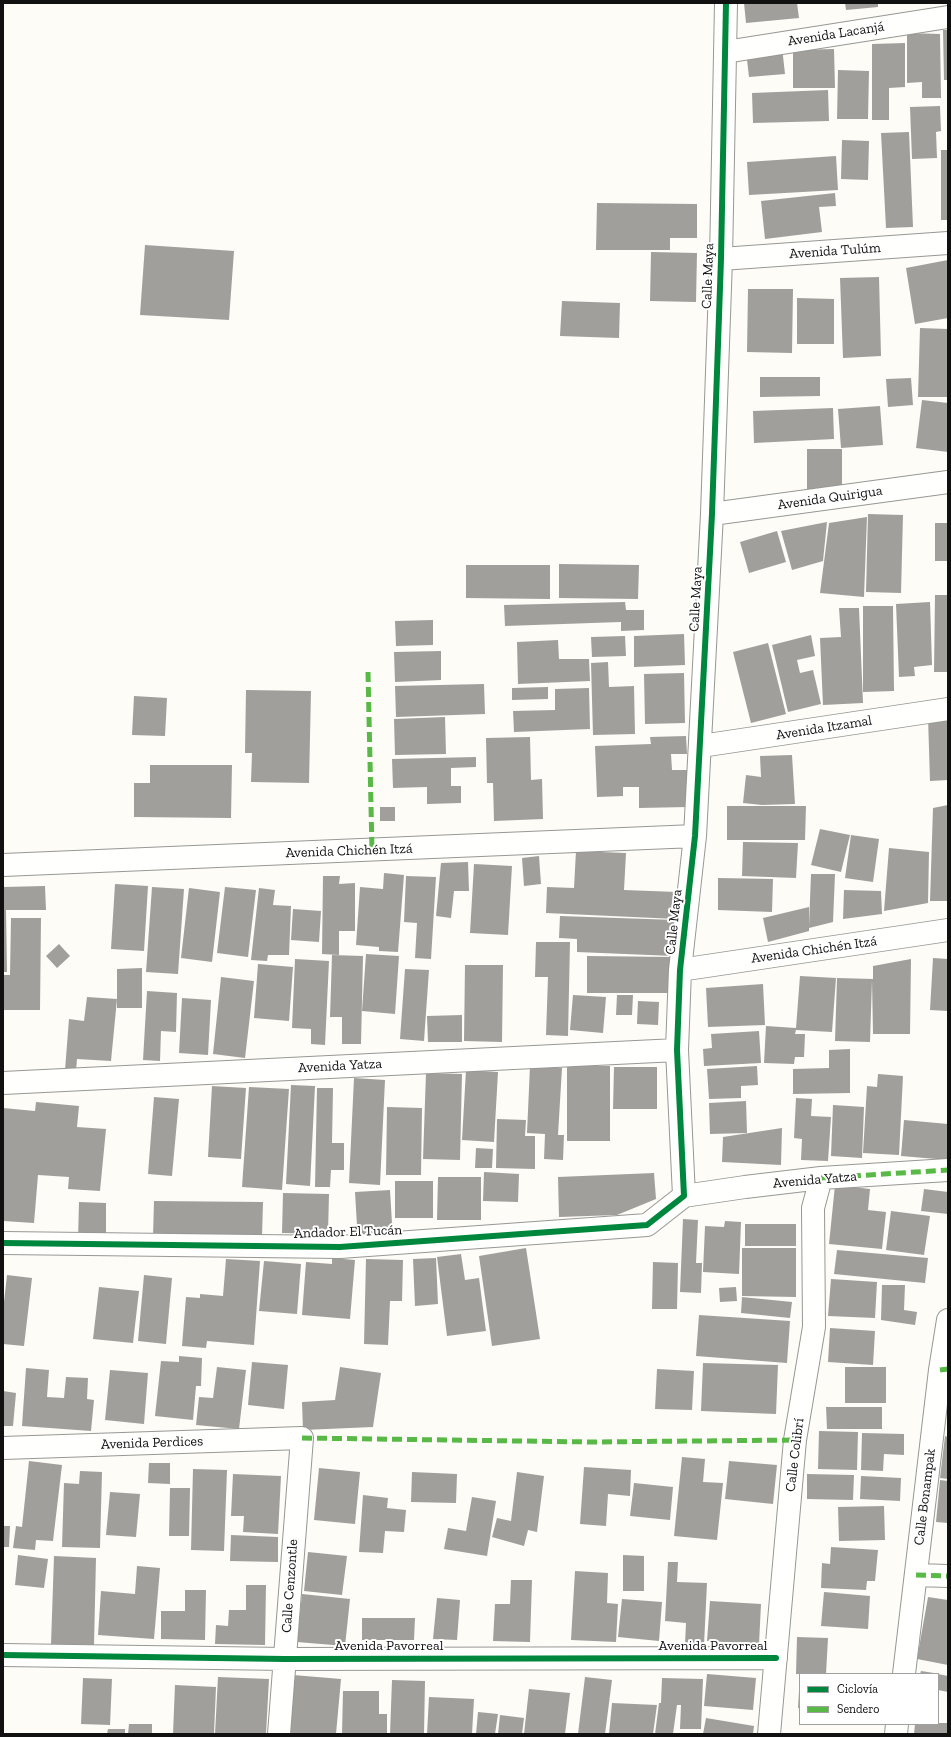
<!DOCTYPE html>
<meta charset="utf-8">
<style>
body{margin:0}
#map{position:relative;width:951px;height:1737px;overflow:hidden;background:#fdfcf7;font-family:"Zilla Slab",serif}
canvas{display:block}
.frame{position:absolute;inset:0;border:4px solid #111;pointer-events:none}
.legend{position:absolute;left:799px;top:1673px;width:140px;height:52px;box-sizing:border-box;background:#fff;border:1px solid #a0a0a0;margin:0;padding:5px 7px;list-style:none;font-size:12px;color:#111}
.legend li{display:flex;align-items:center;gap:8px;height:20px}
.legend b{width:20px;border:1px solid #a0a0a0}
</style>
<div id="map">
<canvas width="951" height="1737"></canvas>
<div class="frame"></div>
<ul class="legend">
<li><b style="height:5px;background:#00873e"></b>Ciclovía</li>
<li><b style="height:5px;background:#58b947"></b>Sendero</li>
</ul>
</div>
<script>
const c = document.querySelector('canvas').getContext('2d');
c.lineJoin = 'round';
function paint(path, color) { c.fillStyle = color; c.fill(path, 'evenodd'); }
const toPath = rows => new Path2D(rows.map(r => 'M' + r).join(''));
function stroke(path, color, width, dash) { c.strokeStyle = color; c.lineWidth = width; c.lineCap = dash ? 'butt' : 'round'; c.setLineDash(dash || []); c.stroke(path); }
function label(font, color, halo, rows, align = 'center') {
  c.font = font + ' "Zilla Slab",serif'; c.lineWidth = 4; c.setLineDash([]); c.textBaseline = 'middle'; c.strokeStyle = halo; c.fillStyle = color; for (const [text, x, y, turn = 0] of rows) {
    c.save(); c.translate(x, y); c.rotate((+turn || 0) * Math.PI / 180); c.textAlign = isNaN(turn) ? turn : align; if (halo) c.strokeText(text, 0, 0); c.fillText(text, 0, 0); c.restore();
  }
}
paint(toPath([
 [744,3,797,3,799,18,746,23],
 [845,3,878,3,878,7,846,10],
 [943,30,948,30,948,80,944,80],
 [907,33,940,34,941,98,922,98,922,82,907,83],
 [905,43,905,87,889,88,889,120,872,120,872,44],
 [782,47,785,74,749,77,746,51],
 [834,49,835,88,793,88,793,50],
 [838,70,869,71,868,119,837,119],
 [828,90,829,121,753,123,752,93],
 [940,106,941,131,936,132,937,158,912,159,910,107],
 [909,132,913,227,886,228,881,133],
 [842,140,869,141,868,180,841,179],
 [941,150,948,150,948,220,941,220],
 [836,156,838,190,749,195,747,162],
 [835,193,836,206,819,207,822,232,765,239,761,201],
 [597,203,697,204,697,238,670,238,670,250,596,250],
 [145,245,234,251,229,320,140,315],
 [651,252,697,253,696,302,650,301],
 [948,260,948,318,915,324,906,268],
 [879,277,881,356,843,358,840,278],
 [748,289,793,289,792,353,747,352],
 [797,298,834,299,834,344,797,344],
 [562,301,620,303,619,338,560,336],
 [920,328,948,329,948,397,918,397],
 [760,377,820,377,820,396,760,397],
 [911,378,913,405,888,407,886,379],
 [922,400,948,403,948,452,916,448],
 [880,406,883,445,841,448,838,409],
 [833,408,834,439,754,443,753,411],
 [807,449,842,449,842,491,807,492],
 [868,514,903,515,901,593,866,592],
 [867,517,864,597,820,593,829,523],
 [827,522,823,561,792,570,781,531],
 [935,523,948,523,948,561,935,561],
 [777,531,786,562,749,573,740,542],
 [559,564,639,565,638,599,559,598],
 [466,565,550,565,550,599,466,598],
 [935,595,948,595,948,672,934,672],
 [625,602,626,610,644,610,644,630,621,631,621,622,505,626,504,605],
 [930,602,932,665,914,667,915,676,899,677,896,604],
 [863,606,893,606,894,691,863,692],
 [839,608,859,608,863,703,823,705,820,638,841,637],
 [433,620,433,645,396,646,395,621],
 [684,634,685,665,634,667,634,636],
 [811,635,815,656,797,660,800,673,813,670,821,704,788,712,772,645],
 [625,636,626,656,592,657,591,637],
 [558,640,559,659,589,659,590,681,518,684,517,642],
 [768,643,786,714,751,723,733,652],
 [441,651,441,680,395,682,394,652],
 [608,662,609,687,634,686,635,734,593,735,591,663],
 [684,673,685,723,645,724,644,674],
 [484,684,485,714,396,717,395,686],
 [548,687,548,699,512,700,512,688],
 [589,688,590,729,514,732,513,711,555,710,555,689],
 [246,690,311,691,309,783,251,782,252,753,245,753],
 [134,696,167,698,165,736,132,735],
 [445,717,446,754,395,755,394,719],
 [928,717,948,717,948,780,930,781],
 [686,736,687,754,671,754,672,770,687,770,688,807,639,808,639,787,623,787,623,796,597,797,595,746,651,744,650,737],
 [530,737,531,780,542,779,543,819,494,821,493,783,487,783,486,738],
 [792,755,795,804,762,805,743,803,746,775,761,777,760,756],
 [476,757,476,767,451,768,451,786,461,786,461,803,427,804,427,787,393,788,392,759],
 [150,765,232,765,231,818,134,817,134,783,150,783],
 [948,805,948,901,930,901,933,808],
 [727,806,806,806,805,840,727,840],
 [380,807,395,807,395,821,380,821],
 [820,829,850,835,841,872,811,865],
 [851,835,879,839,873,882,845,878],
 [743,842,798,843,796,878,742,876],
 [889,848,929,852,928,903,884,911],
 [576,851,626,853,624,890,677,892,676,919,546,913,547,887,574,888],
 [539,856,541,884,524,886,522,858],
 [468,862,469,891,454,891,451,918,436,916,441,863],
 [474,864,512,866,508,935,470,933],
 [384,873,404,875,398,952,379,951,379,947,356,945,360,887,383,889],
 [811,874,835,874,833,922,809,928,809,931,768,942,763,918,809,907,809,926],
 [323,876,340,876,339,884,355,883,355,931,339,931,339,955,322,954],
 [406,876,436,877,431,959,415,958,417,923,404,922],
 [718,878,773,879,772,912,718,910],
 [115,884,148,886,144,951,111,949],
 [45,886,46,910,6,910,7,972,3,972,3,887],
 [152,887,184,889,178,974,146,972],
 [225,887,256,890,248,957,217,953],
 [189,888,220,892,212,962,181,958],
 [259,888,275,890,273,905,291,906,289,955,268,955,267,961,251,960],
 [844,890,881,891,882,914,843,919],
 [293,909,321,911,319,942,291,940],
 [560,916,676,920,674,956,577,952,577,939,559,938],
 [11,918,41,918,40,1010,3,1010,3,975,10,975],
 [536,942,570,942,568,1036,546,1035,548,977,535,977],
 [59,944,70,956,57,968,46,956],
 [366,954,399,956,395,1014,362,1011],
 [332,955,363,956,361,1044,342,1044,342,1017,330,1017],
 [587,956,671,957,671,993,587,993],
 [933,958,948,959,948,1011,930,1010],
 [295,959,329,961,325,1045,311,1044,311,1029,292,1028],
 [911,959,910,1034,873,1034,872,980,870,1042,835,1041,837,978,873,979,873,966],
 [258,964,293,967,289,1021,254,1018],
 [465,965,503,965,502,1042,464,1041],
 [142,968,142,1008,117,1008,117,969],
 [405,969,429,970,424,1041,400,1039],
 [800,976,836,978,832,1032,796,1030,795,1034,805,1034,804,1057,795,1057,794,1064,764,1063,766,1026,796,1028],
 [221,977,254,981,245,1058,213,1054],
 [763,984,765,1025,708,1027,706,988],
 [147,991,177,993,176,1032,161,1031,160,1061,143,1060],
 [573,995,606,997,603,1033,570,1030],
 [617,995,633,995,632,1015,616,1015],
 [87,997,117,999,111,1061,77,1059,76,1071,65,1070,69,1019,84,1021],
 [182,998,211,1000,208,1055,179,1053],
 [638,1001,659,1002,658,1025,637,1024],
 [462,1015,462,1042,428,1042,427,1016],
 [759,1031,761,1063,704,1066,703,1049,712,1048,711,1034],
 [850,1049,850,1093,793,1094,793,1069,829,1068,829,1050],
 [530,1066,562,1068,558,1135,564,1135,563,1160,544,1159,545,1134,527,1133],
 [567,1066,610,1066,610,1141,567,1141],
 [757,1066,758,1085,741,1086,741,1098,709,1099,707,1069],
 [614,1067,657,1067,657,1109,613,1109],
 [466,1070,498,1072,494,1142,462,1140],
 [426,1073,462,1074,460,1160,423,1159],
 [878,1074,903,1076,899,1155,863,1153,867,1086,877,1087],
 [354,1078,385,1080,380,1185,349,1183],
 [291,1085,315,1086,310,1186,286,1184],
 [212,1086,246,1088,241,1159,208,1157],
 [249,1087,289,1089,282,1190,242,1187],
 [317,1088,333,1088,332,1143,344,1143,344,1170,331,1170,330,1187,315,1187],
 [154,1097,179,1099,172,1176,148,1174],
 [796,1098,812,1099,811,1116,831,1117,828,1161,801,1160,802,1139,794,1138],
 [746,1101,747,1133,710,1134,709,1103],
 [36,1102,79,1106,77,1127,106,1129,100,1191,68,1189,69,1177,38,1175,34,1223,3,1221,3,1108,35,1111],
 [833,1105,864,1107,862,1158,831,1156],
 [387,1107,422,1108,421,1175,386,1175],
 [497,1119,526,1120,525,1136,535,1136,535,1169,496,1168],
 [904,1120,948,1124,948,1160,901,1156],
 [782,1128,781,1165,722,1162,723,1137],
 [476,1148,493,1149,492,1168,475,1168],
 [484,1172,519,1174,518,1202,483,1201],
 [654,1173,656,1199,617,1215,559,1217,558,1177],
 [438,1177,481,1177,481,1220,437,1220],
 [395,1181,433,1181,433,1218,395,1218],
 [835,1185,870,1189,868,1210,886,1212,882,1249,829,1244],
 [924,1189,948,1192,948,1214,921,1211],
 [390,1190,393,1240,358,1243,355,1192],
 [283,1193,329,1194,328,1234,282,1233],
 [154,1201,263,1202,262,1237,153,1236],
 [79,1202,106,1203,106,1241,78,1240],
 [891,1211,930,1216,924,1255,886,1250],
 [683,1219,698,1220,696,1263,702,1263,701,1293,680,1292],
 [725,1221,741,1222,739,1274,703,1272,705,1226,724,1227],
 [745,1224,796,1224,796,1246,745,1246],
 [526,1248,540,1339,492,1346,479,1256],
 [742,1248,796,1248,796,1297,742,1296],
 [837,1250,928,1258,925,1283,834,1274],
 [461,1254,465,1280,479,1278,486,1331,447,1336,437,1257],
 [332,1258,355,1260,350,1319,302,1315,306,1262,332,1264],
 [436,1258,438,1304,415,1306,413,1259],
 [226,1259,260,1261,254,1345,207,1341,206,1348,182,1346,186,1297,200,1298,200,1294,223,1296],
 [366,1259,403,1260,402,1301,390,1301,388,1345,364,1344],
 [264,1261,301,1264,297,1314,259,1311],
 [653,1262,678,1263,677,1309,652,1309],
 [7,1275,32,1278,24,1346,3,1344,3,1311],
 [144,1275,172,1278,166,1344,138,1341],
 [831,1279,877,1282,875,1318,828,1316],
 [882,1285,905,1285,904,1310,917,1312,915,1325,881,1320],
 [99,1287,139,1291,133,1343,93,1339],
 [736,1287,737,1301,720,1302,719,1288],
 [742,1297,792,1302,790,1318,741,1313],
 [699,1315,790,1321,787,1363,696,1356],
 [830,1328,875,1331,873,1365,828,1362],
 [179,1356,202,1358,201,1386,196,1386,193,1420,155,1416,161,1361,179,1362],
 [252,1362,288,1365,284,1409,248,1405],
 [703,1363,778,1365,776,1414,701,1411],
 [217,1367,246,1370,239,1429,196,1425,199,1397,213,1398],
 [340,1367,381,1373,373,1427,303,1430,302,1402,335,1400],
 [845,1367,886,1367,886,1403,845,1403],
 [26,1368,49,1370,47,1397,64,1398,66,1377,88,1378,87,1399,94,1400,91,1431,22,1426],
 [657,1369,694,1371,692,1410,655,1409],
 [110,1370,148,1373,144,1424,105,1420],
 [3,1391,16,1393,13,1426,3,1426],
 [826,1407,882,1407,882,1429,827,1429],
 [819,1431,858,1432,857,1470,818,1469],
 [862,1433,904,1434,904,1455,884,1454,883,1471,861,1470],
 [945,1436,948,1437,948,1479,940,1478],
 [682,1457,705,1459,703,1482,723,1483,717,1540,674,1536],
 [29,1461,62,1465,53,1541,36,1540,35,1550,13,1548,16,1526,22,1527],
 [729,1461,777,1465,773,1504,725,1499],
 [149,1463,170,1463,170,1484,148,1483],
 [584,1467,631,1470,630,1496,608,1494,606,1526,580,1524],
 [319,1468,360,1472,355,1524,314,1520],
 [193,1469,227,1470,224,1551,191,1550],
 [80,1471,102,1472,100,1548,62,1547,64,1483,79,1484],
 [412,1472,457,1474,456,1503,411,1502],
 [517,1472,544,1476,537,1532,528,1530,524,1546,492,1537,497,1518,511,1521],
 [233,1474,281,1476,278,1534,243,1532,244,1516,231,1516],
 [807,1474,854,1475,853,1500,807,1499],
 [861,1476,901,1478,900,1501,860,1499],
 [940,1480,948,1481,948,1523,936,1522],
 [634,1483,673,1487,670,1520,630,1516],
 [170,1488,190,1488,189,1536,169,1536],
 [110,1492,140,1494,136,1537,106,1535],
 [363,1495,388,1498,387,1508,406,1510,404,1532,385,1531,383,1553,359,1552],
 [472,1497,496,1501,487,1556,444,1549,448,1528,466,1531],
 [884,1506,885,1540,839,1541,838,1507],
 [3,1526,10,1526,9,1547,3,1547],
 [231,1535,278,1537,278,1562,230,1561],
 [831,1547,878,1550,875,1581,867,1581,866,1590,821,1588,822,1563,830,1564],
 [308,1552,347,1556,342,1595,304,1591],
 [18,1555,48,1559,44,1588,15,1585],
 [623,1555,644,1556,644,1591,623,1591],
 [54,1556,96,1558,94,1645,51,1644],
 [668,1562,678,1562,677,1582,707,1583,704,1645,685,1644,686,1623,665,1621],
 [137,1566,160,1568,154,1639,98,1635,101,1591,135,1594],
 [575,1571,608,1573,607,1603,618,1604,616,1642,571,1640],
 [511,1580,532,1580,530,1642,493,1641,495,1604,510,1604],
 [246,1585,266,1585,265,1645,215,1644,216,1625,228,1626,229,1610,246,1610],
 [185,1590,206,1590,205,1640,161,1639,161,1611,185,1611],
 [824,1592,870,1596,868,1629,821,1626],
 [302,1594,350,1599,345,1646,297,1642],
 [928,1597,948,1600,948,1665,917,1659],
 [437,1598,460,1600,457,1640,433,1639],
 [622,1599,662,1602,659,1641,618,1637],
 [710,1601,761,1604,759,1644,707,1641],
 [362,1618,415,1618,414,1640,362,1640],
 [797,1637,828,1638,826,1674,796,1674],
 [921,1671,934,1673,934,1674,920,1674],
 [707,1674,756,1678,753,1710,704,1706],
 [938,1674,948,1676,948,1692,938,1690],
 [293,1675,341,1679,336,1734,288,1734],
 [218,1677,269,1679,266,1734,215,1734],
 [585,1677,612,1680,605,1734,578,1734],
 [83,1678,112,1679,110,1725,81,1724],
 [662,1678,703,1679,701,1729,680,1729,681,1705,677,1705,673,1734,655,1734,659,1703,661,1703],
 [392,1680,425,1681,424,1734,390,1734],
 [175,1685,216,1687,214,1734,173,1734],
 [529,1689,570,1693,565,1734,524,1734],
 [343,1691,379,1691,379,1714,387,1714,387,1734,342,1734],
 [799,1691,800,1691,800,1708,798,1708],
 [429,1697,474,1699,472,1734,427,1734],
 [612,1703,657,1705,653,1734,609,1734],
 [478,1712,498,1714,495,1734,476,1734],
 [500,1715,524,1718,522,1734,498,1734],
 [706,1718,754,1726,753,1734,703,1734],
 [938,1723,948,1723,948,1734,914,1734,915,1724,938,1724],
 [129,1724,152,1724,152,1734,128,1734],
 [108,1729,125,1729,125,1734,107,1734]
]), '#a19f9c');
const minor = toPath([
 [725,52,948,17],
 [721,259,948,243],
 [712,514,948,482],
 [701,746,948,709],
 [3,865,695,836],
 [680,970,948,930],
 [3,1083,677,1050],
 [684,1196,677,1050,680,970,695,836,712,514,721,259,726,3],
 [684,1196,745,1187,821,1178,948,1170],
 [3,1243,340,1247,647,1225,684,1196],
 [3,1448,302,1438,279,1734],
 [916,1575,948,1576],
 [3,1655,285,1659,776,1658],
 [904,1674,940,1370,948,1320],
 [769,1734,795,1440,814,1327,813,1208,821,1178],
 [896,1734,897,1724]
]);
stroke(minor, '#979795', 24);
stroke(minor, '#fffffe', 22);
stroke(toPath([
 [368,672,372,850],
 [821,1178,948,1170],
 [940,1370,948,1369],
 [302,1438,594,1442,795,1440],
 [916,1575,948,1576]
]), '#58b947', 5, [10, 5]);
stroke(toPath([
 [3,1243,340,1247,647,1225,684,1196,677,1050,680,970,695,836,712,514,721,259,726,3],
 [3,1655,285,1659,776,1658]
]), '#00873e', 6);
label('14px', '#111', '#fff', [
 ["Avenida Lacanjá",836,34,-9],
 ["Avenida Tulúm",835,251,-4],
 ["Calle Maya",708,276,-88],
 ["Avenida Quirigua",830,498,-8],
 ["Calle Maya",696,599,-87],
 ["Avenida Itzamal",824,728,-9],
 ["Avenida Chichén Itzá",349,851,-2],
 ["Calle Maya",674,922,-84],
 ["Avenida Chichén Itzá",814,950,-8],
 ["Avenida Yatza",340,1066,-3],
 ["Avenida Yatza",815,1180,-5],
 ["Andador El Tucán",348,1232,-2],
 ["Avenida Perdices",152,1443,-2],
 ["Calle Colibrí",795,1455,-83],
 ["Calle Bonampak",925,1497,-83],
 ["Calle Cenzontle",290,1586,-86],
 ["Avenida Pavorreal",389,1646],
 ["Avenida Pavorreal",713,1646]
]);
</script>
